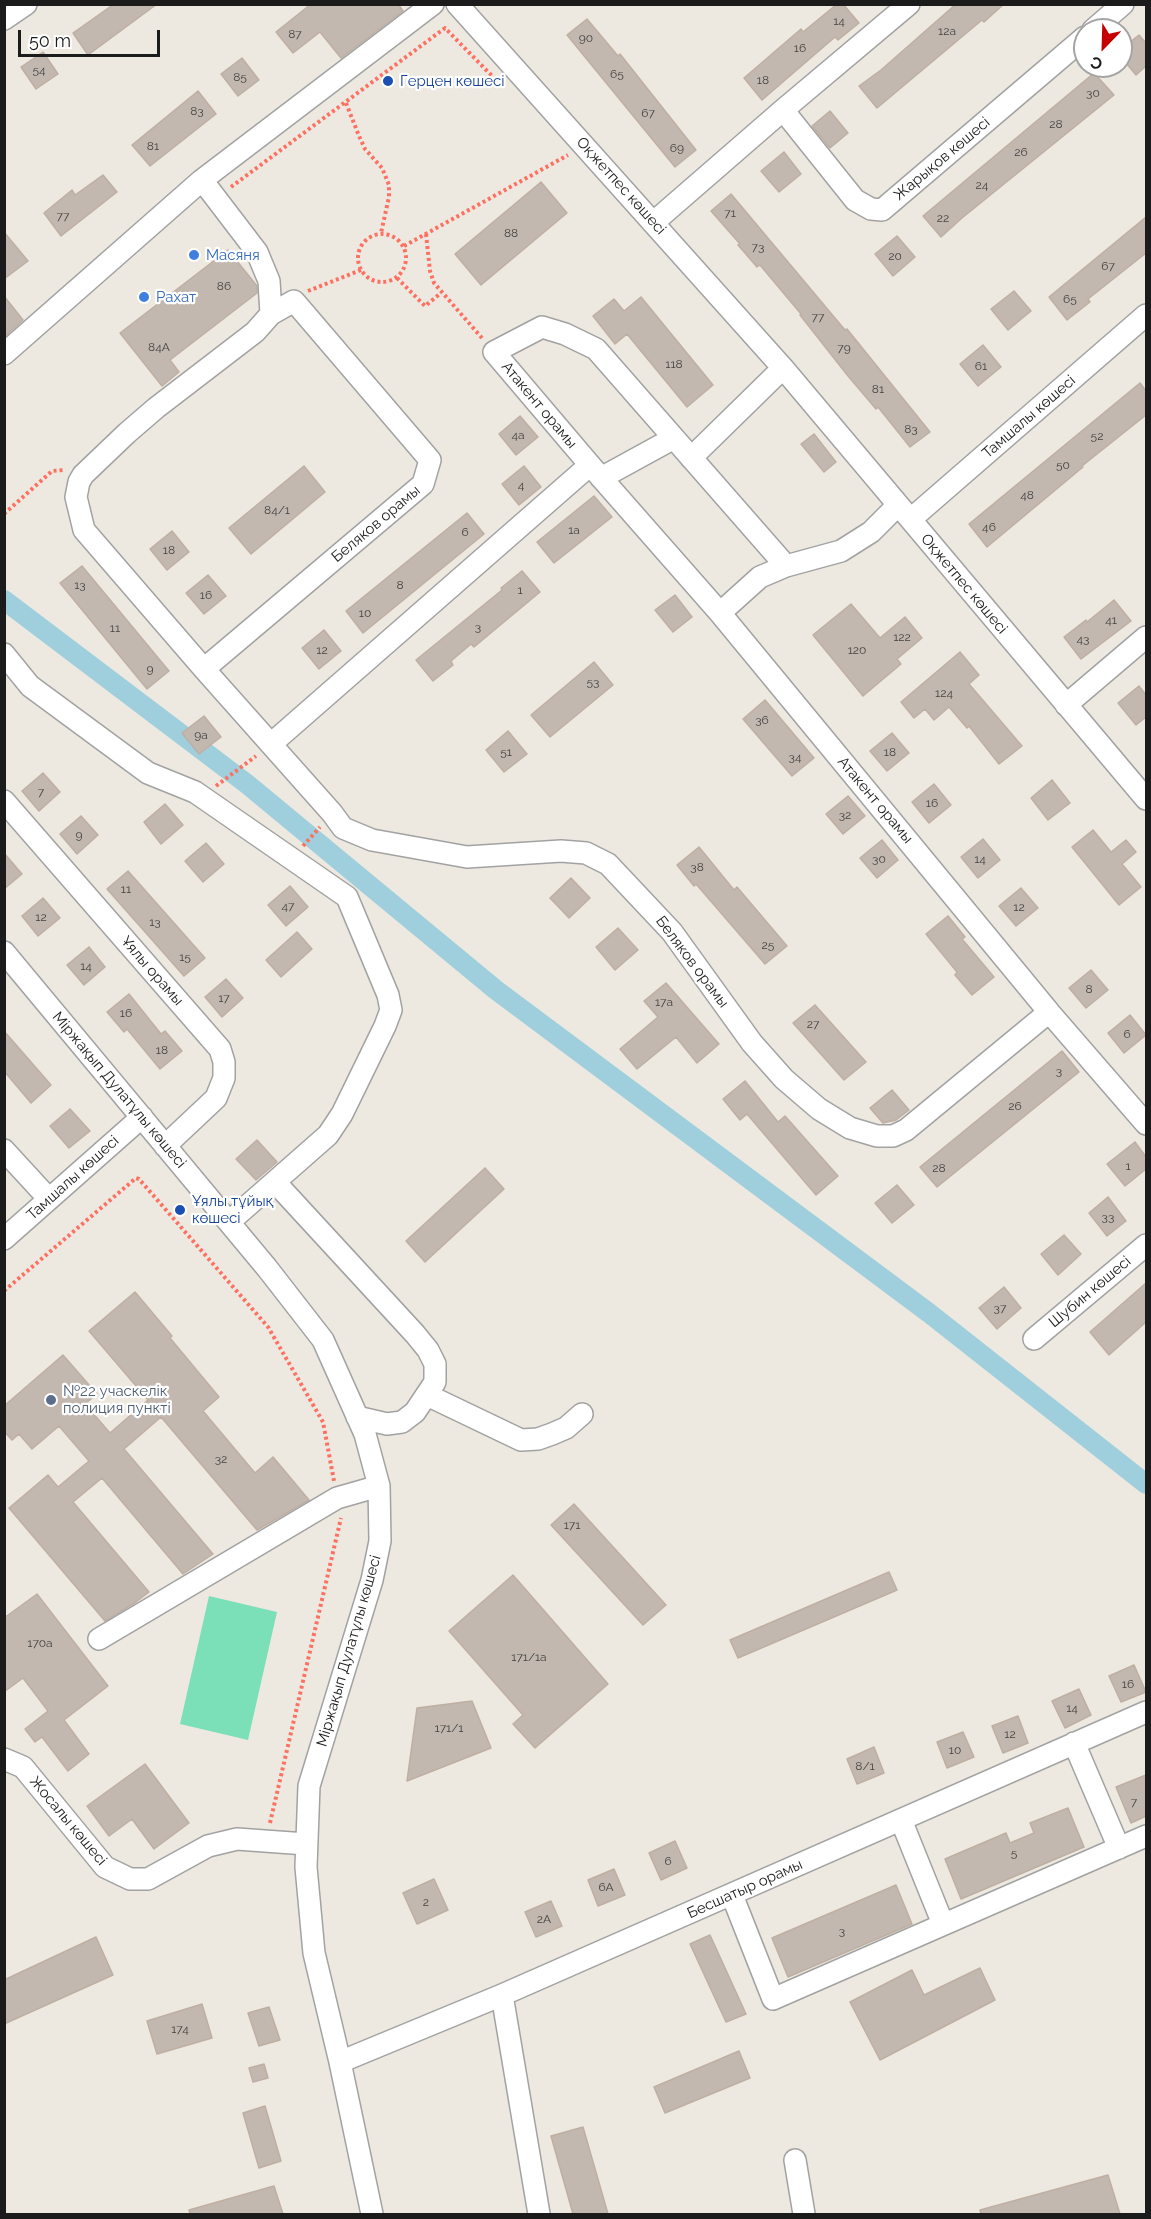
<!DOCTYPE html>
<meta charset="utf-8">
<style>
body{margin:0}
#map{position:relative;width:1151px;height:2219px;overflow:hidden;background:#ede9e0;font-family:Raleway,sans-serif}
canvas{display:block}
.frame{position:absolute;inset:0;border:6px solid #1b1b1b;pointer-events:none}
.north{position:absolute;left:1073px;top:18px;width:60px;height:60px;box-sizing:border-box;background:#fff;border:2px solid #a4a4a4;border-radius:50%;rotate:203deg;font-size:16px;font-weight:700;line-height:24px;text-align:center;color:#1b1b1b}
.north::after{content:'';display:block;margin:auto;width:21px;height:27px;background:#c60001;clip-path:polygon(50% 0,100% 100%,50% 72%,0 100%)}
.scale{position:absolute;left:18px;top:30px;width:142px;height:27px;box-sizing:border-box;border:3px solid #1b1b1b;border-top:0;padding-left:8px;font-size:18px;line-height:21px;white-space:nowrap;color:#1b1b1b;-webkit-text-stroke:4px #fff;paint-order:stroke}
</style>
<div id="map">
<canvas width="1151" height="2219"></canvas>
<div class="frame"></div>
<div class="north">С</div>
<div class="scale">50 m</div>
</div>
<script>
const c = document.querySelector('canvas').getContext('2d');
c.lineJoin = 'round';
function paint(path, color) { c.fillStyle = color; c.fill(path, 'evenodd'); }
const toPath = rows => new Path2D(rows.map(r => 'M' + r).join(''));
function stroke(path, color, width, dash) { c.strokeStyle = color; c.lineWidth = width; c.lineCap = dash ? 'butt' : 'round'; c.setLineDash(dash || []); c.stroke(path); }
function label(font, color, halo, rows, align = 'center') {
  c.font = font + ' Raleway,sans-serif'; c.lineWidth = 4.5; c.setLineDash([]); c.textBaseline = 'middle'; c.strokeStyle = halo; c.fillStyle = color; for (const [text, x, y, turn = 0] of rows) {
    c.save(); c.translate(x, y); c.rotate((+turn || 0) * Math.PI / 180); c.textAlign = isNaN(turn) ? turn : align; if (halo) c.strokeText(text, 0, 0); c.fillText(text, 0, 0); c.restore();
  }
}
paint(toPath([
 [209,1596,277,1612,248,1740,180,1724]
]), '#7bdfb8');
stroke(toPath([
 [4,600,247,784,496,990,929,1313,1146,1484]
]), '#9fcfdc', 20);
const building = toPath([
 [114,4,157,4,88,55,73,33,114,4],
 [311,4,398,4,403,11,341,58,320,32,293,53,276,32,311,4],
 [837,4,843,4,859,23,838,40,835,37,762,100,744,78,801,29,803,32,837,4],
 [956,4,1004,4,984,22,982,20,877,108,859,86,881,70,956,4],
 [587,19,618,56,620,54,696,150,675,167,567,35,587,19],
 [1139,35,1146,43,1146,66,1136,75,1121,57,1121,49,1139,35],
 [43,52,58,74,36,89,21,67,43,52],
 [242,58,259,80,238,96,221,74,242,58],
 [1094,73,1114,95,962,218,941,237,923,216,1094,73],
 [198,91,216,114,150,166,132,145,198,91],
 [830,111,848,133,830,148,812,126,830,111],
 [784,152,801,174,779,192,761,171,784,152],
 [103,175,117,192,61,236,44,213,72,190,75,195,103,175],
 [541,182,567,213,481,285,455,254,541,182],
 [731,194,845,330,847,329,930,432,910,447,878,407,876,409,848,376,800,315,801,314,760,265,757,267,738,245,740,244,711,211,731,194],
 [1146,217,1146,253,1088,299,1090,302,1067,320,1049,297,1146,217],
 [4,232,28,261,4,279,4,232],
 [897,236,915,257,893,276,875,254,897,236],
 [228,250,257,286,257,293,170,360,179,372,162,386,120,333,228,250],
 [1014,291,1031,311,1008,330,991,309,1014,291],
 [4,296,23,320,4,337,4,296],
 [641,297,713,385,687,407,627,334,615,344,593,316,614,299,624,311,641,297],
 [983,345,1001,367,978,386,960,364,983,345],
 [1140,383,1146,391,1146,415,1082,466,1083,467,987,547,969,524,1140,383],
 [520,416,538,437,516,455,499,434,520,416],
 [814,434,836,462,824,472,801,444,814,434],
 [304,466,325,492,251,554,229,528,304,466],
 [524,466,541,487,519,505,502,484,524,466],
 [594,496,612,517,554,563,537,542,594,496],
 [467,513,484,534,363,633,346,611,467,513],
 [172,531,189,552,167,570,150,549,172,531],
 [82,566,169,671,147,689,60,583,82,566],
 [522,571,540,592,474,647,471,644,451,661,453,665,433,681,416,660,502,590,501,588,522,571],
 [208,575,226,596,204,614,186,593,208,575],
 [675,595,692,617,673,632,655,610,675,595],
 [1114,600,1131,621,1081,659,1064,637,1086,620,1087,622,1114,600],
 [851,604,880,638,905,617,922,638,897,659,901,664,863,696,813,635,851,604],
 [324,630,341,651,319,669,302,648,324,630],
 [960,652,979,675,969,684,1022,746,999,764,969,726,967,728,949,707,934,720,925,709,914,718,901,702,960,652],
 [594,662,613,685,550,737,531,715,594,662],
 [1139,686,1146,695,1146,717,1136,725,1118,703,1139,686],
 [765,700,814,758,792,776,743,719,765,700],
 [204,716,221,737,199,754,182,733,204,716],
 [508,731,527,754,504,772,486,750,508,731],
 [892,733,909,753,887,771,870,751,892,733],
 [43,773,60,792,39,811,22,791,43,773],
 [1052,780,1070,803,1048,820,1031,798,1052,780],
 [934,784,951,805,929,823,912,802,934,784],
 [848,796,865,816,843,834,826,814,848,796],
 [165,804,183,825,161,844,144,822,165,804],
 [81,816,98,835,77,854,60,834,81,816],
 [1093,830,1111,852,1126,840,1136,852,1122,864,1141,887,1119,905,1072,847,1093,830],
 [983,839,1000,860,978,878,961,857,983,839],
 [882,840,898,860,877,878,860,858,882,840],
 [206,843,224,864,203,882,185,861,206,843],
 [699,847,734,890,737,887,787,946,765,964,696,884,694,886,677,865,699,847],
 [4,853,22,874,4,889,4,853],
 [128,871,205,958,184,976,107,889,128,871],
 [571,878,590,898,569,918,550,898,571,878],
 [290,886,308,907,286,926,268,905,290,886],
 [1021,888,1038,908,1016,926,999,906,1021,888],
 [43,898,60,918,38,936,22,916,43,898],
 [948,916,965,937,962,939,994,977,972,995,955,975,957,972,926,934,948,916],
 [618,928,638,950,615,970,596,947,618,928],
 [297,932,312,949,281,977,266,960,297,932],
 [89,947,105,967,84,985,67,965,89,947],
 [1091,970,1108,990,1086,1008,1069,988,1091,970],
 [226,979,243,998,222,1017,205,997,226,979],
 [666,983,719,1044,697,1063,676,1037,637,1069,620,1049,658,1017,644,1001,666,983],
 [129,994,161,1034,165,1031,182,1051,160,1069,127,1029,124,1032,107,1012,129,994],
 [815,1005,866,1062,844,1080,793,1023,815,1005],
 [1130,1015,1146,1035,1124,1053,1108,1033,1130,1015],
 [4,1031,51,1085,31,1103,4,1071,4,1031],
 [1062,1051,1079,1072,937,1187,920,1167,1062,1051],
 [745,1081,778,1122,785,1116,838,1176,816,1195,747,1114,740,1120,723,1099,745,1081],
 [892,1090,909,1110,896,1120,883,1123,870,1108,892,1090],
 [70,1109,90,1131,69,1148,50,1126,70,1109],
 [257,1140,277,1162,256,1180,236,1159,257,1140],
 [1135,1142,1146,1157,1146,1169,1125,1186,1107,1164,1135,1142],
 [485,1168,504,1189,425,1262,406,1241,485,1168],
 [897,1185,914,1205,892,1223,875,1203,897,1185],
 [1108,1197,1126,1221,1107,1236,1089,1213,1108,1197],
 [1064,1235,1081,1254,1058,1275,1041,1254,1064,1235],
 [1146,1283,1146,1322,1109,1355,1090,1332,1146,1283],
 [1004,1287,1021,1308,997,1329,979,1308,1004,1287],
 [135,1292,172,1336,170,1338,219,1397,203,1411,255,1473,273,1457,309,1500,257,1530,161,1417,124,1449,213,1554,183,1574,102,1478,73,1502,149,1592,136,1602,105,1621,9,1508,48,1475,58,1487,89,1461,59,1426,32,1449,19,1434,12,1440,4,1431,4,1406,63,1355,97,1394,85,1404,110,1433,148,1400,89,1331,135,1292],
 [574,1504,666,1605,643,1625,551,1525,574,1504],
 [889,1572,897,1590,738,1658,730,1640,889,1572],
 [513,1575,608,1684,535,1748,513,1724,523,1715,449,1631,513,1575],
 [37,1594,108,1686,64,1720,89,1754,68,1771,42,1737,35,1742,25,1729,48,1711,23,1678,4,1692,4,1618,37,1594],
 [1134,1665,1146,1692,1121,1702,1109,1676,1134,1665],
 [1079,1689,1091,1715,1065,1728,1052,1701,1079,1689],
 [472,1701,491,1748,407,1781,417,1708,472,1701],
 [1018,1716,1028,1743,1003,1753,992,1726,1018,1716],
 [963,1732,974,1757,947,1768,937,1742,963,1732],
 [874,1747,884,1773,857,1784,847,1759,874,1747],
 [145,1764,189,1823,154,1849,132,1819,109,1836,87,1806,145,1764],
 [1146,1775,1146,1816,1131,1823,1116,1787,1146,1775],
 [1068,1808,1084,1847,961,1899,945,1859,1006,1833,1010,1843,1034,1833,1030,1823,1068,1808],
 [675,1841,687,1868,661,1880,649,1853,675,1841],
 [614,1869,625,1895,598,1906,588,1880,614,1869],
 [434,1879,448,1910,417,1924,403,1893,434,1879],
 [896,1885,912,1924,788,1977,772,1938,896,1885],
 [551,1901,562,1926,536,1937,525,1912,551,1901],
 [710,1935,746,2014,726,2022,690,1944,710,1935],
 [96,1937,113,1975,4,2024,4,1980,96,1937],
 [980,1968,995,2000,880,2060,850,2002,912,1970,924,1995,980,1968],
 [202,2004,212,2038,157,2054,147,2021,202,2004],
 [269,2007,280,2040,259,2046,248,2013,269,2007],
 [739,2051,750,2078,665,2113,654,2087,739,2051],
 [264,2064,268,2078,253,2082,249,2068,264,2064],
 [265,2106,281,2161,259,2168,243,2113,265,2106],
 [583,2127,608,2214,573,2214,551,2136,583,2127],
 [1108,2175,1120,2214,981,2214,980,2210,1108,2175],
 [274,2186,283,2214,190,2214,189,2210,274,2186]
]);
paint(building, '#c2b8b0');
stroke(building, '#bfafa2', 1.5);
const minor = toPath([
 [457,4,783,368,1146,799],
 [4,19,26,4],
 [1093,30,1123,4],
 [783,110,855,200,871,209,882,210,1085,37],
 [202,180,257,252,269,281,271,314],
 [654,222,783,110,909,4],
 [4,354,202,180,433,4],
 [691,458,783,368],
 [601,478,674,438],
 [911,519,1146,315],
 [786,566,596,349,565,334,542,327,494,352,590,465,720,613,1049,1012,1146,1124],
 [720,613,760,577,786,566,841,551,871,532,898,505],
 [4,654,30,686,148,773,195,792,347,897,388,995,391,1010,385,1026,342,1114,328,1135,229,1222],
 [204,669,423,484,430,460,294,301,271,314,255,332,156,408,127,433,83,475,79,482,76,497,84,530,204,669,332,813,343,828,372,840,467,857,561,851,586,853,608,864,672,932,752,1043,784,1079,819,1109,850,1128,877,1136,893,1136,906,1130,1049,1012],
 [1066,705,1146,637],
 [271,744,590,465],
 [4,801,220,1049,224,1062,224,1078,216,1098,165,1146],
 [4,952,267,1268,323,1340,365,1434,379,1486,380,1541,372,1580,309,1786,306,1867,314,1953,340,2062,372,2214],
 [4,1150,49,1199],
 [275,1182,415,1334,428,1350,435,1364,435,1382,415,1412,402,1422,387,1424,357,1417],
 [4,1239,142,1117],
 [1034,1339,1146,1245],
 [427,1395,521,1440,538,1439,552,1434,566,1428,582,1414],
 [99,1639,337,1498,379,1486],
 [1074,1743,1119,1848],
 [4,1759,23,1767,105,1867,130,1879,148,1879,208,1846,237,1839,306,1844],
 [901,1820,943,1924],
 [732,1895,773,1999,1146,1836],
 [502,1995,539,2214],
 [340,2062,502,1995,1146,1712],
 [795,2160,804,2214]
]);
stroke(minor, '#a2a2a2', 24);
stroke(toPath([
 [346,103,359,136,365,149,382,168,389,185,389,197,381,233],
 [231,187,445,28,496,80],
 '358 258a24 24 0 1 1 48 0a24 24 0 1 1-48 0Z',
 [426,234,430,271,434,283,482,338],
 [404,246,568,155],
 [397,278,425,306,441,293],
 [308,291,361,270],
 [4,514,52,471,64,470],
 [216,786,256,756],
 [303,846,320,827],
 [4,1291,136,1178,139,1179,268,1327,323,1422,334,1481],
 [270,1823,341,1518]
]), '#fc7162', 4, [3, 3]);
stroke(minor, '#fff', 21);
for (const [x, y, r, color] of [
 [388,81,6,"#1a4fb4"],
 [194,255,6,"#3f7fe0"],
 [144,297,6,"#3f7fe0"],
 [180,1210,6,"#1a4fb4"],
 [51,1400,6,"#5c6f8a"]
]) { const dot = new Path2D(); dot.arc(x, y, r, 0, 2 * Math.PI); c.fillStyle = color; c.fill(dot); stroke(dot, '#fff', 2); }
label('12px', '#454240', null, [
 ["14",839,21],
 ["12а",947,31],
 ["87",295,34],
 ["90",586,38],
 ["16",800,48],
 ["54",39,70],
 ["65",617,74],
 ["85",240,77],
 ["18",763,80],
 ["30",1093,93],
 ["83",197,111],
 ["67",648,113],
 ["28",1056,124],
 ["81",153,146],
 ["69",677,148],
 ["26",1021,152],
 ["24",982,185],
 ["71",730,213],
 ["77",63,216],
 ["22",943,218],
 ["88",511,233],
 ["73",758,247],
 ["20",895,256],
 ["67",1108,266],
 ["86",224,286],
 ["65",1070,299],
 ["77",818,317],
 ["84А",159,347],
 ["79",844,348],
 ["118",674,364],
 ["61",981,366],
 ["81",878,389],
 ["83",911,429],
 ["4а",518,435],
 ["52",1097,436],
 ["50",1063,465],
 ["4",521,485],
 ["48",1027,495],
 ["84/1",277,510],
 ["46",989,527],
 ["1а",574,530],
 ["6",465,532],
 ["18",169,550],
 ["13",80,585],
 ["8",400,585],
 ["1",520,590],
 ["16",206,595],
 ["10",365,613],
 ["41",1111,620],
 ["3",478,627],
 ["11",115,628],
 ["122",902,637],
 ["43",1083,639],
 ["12",322,650],
 ["120",857,650],
 ["9",150,669],
 ["53",593,682],
 ["124",944,693],
 ["36",762,720],
 ["9а",201,735],
 ["51",506,752],
 ["18",890,752],
 ["34",795,757],
 ["7",41,792],
 ["16",932,803],
 ["32",845,815],
 ["9",79,835],
 ["30",879,859],
 ["14",980,859],
 ["38",697,867],
 ["11",126,889],
 ["47",288,906],
 ["12",1019,907],
 ["12",41,917],
 ["13",155,922],
 ["25",768,945],
 ["15",185,957],
 ["14",86,966],
 ["8",1089,989],
 ["17",224,998],
 ["17а",664,1002],
 ["16",126,1013],
 ["27",813,1024],
 ["6",1127,1034],
 ["18",162,1050],
 ["3",1059,1071],
 ["26",1015,1106],
 ["1",1128,1166],
 ["28",939,1168],
 ["33",1108,1217],
 ["37",1000,1308],
 ["32",221,1459],
 ["171",572,1525],
 ["170а",40,1643],
 ["171/1а",529,1657],
 ["16",1128,1684],
 ["14",1072,1708],
 ["171/1",449,1728],
 ["12",1010,1734],
 ["10",955,1750],
 ["8/1",865,1766],
 ["7",1134,1802],
 ["5",1014,1853],
 ["6",668,1861],
 ["6А",606,1887],
 ["2",426,1902],
 ["2А",544,1919],
 ["3",842,1931],
 ["174",180,2029]
]);
label('15px', '#164399', '#fff', [
 ["Герцен көшесі",400,81],
 ["Ұялы тұйық",192,1201],
 ["көшесі",192,1218]
], 'left');
label('15px', '#1b1b1b', '#fff', [
 ["Жарықов көшесі",942,159,-40],
 ["Оқжетпес көшесі",621,186,48],
 ["Атакент орамы",539,405,50],
 ["Тамшалы көшесі",1029,417,-41],
 ["Беляков орамы",376,524,-40],
 ["Оқжетпес көшесі",964,584,50],
 ["Атакент орамы",875,800,50],
 ["Беляков орамы",692,962,53],
 ["Ұялы орамы",152,971,49],
 ["Міржақып Дулатұлы көшесі",119,1090,50],
 ["Тамшалы көшесі",73,1178,-42],
 ["Шубин көшесі",1090,1292,-40],
 ["Міржақып Дулатұлы көшесі",349,1651,-74],
 ["Жосалы көшесі",68,1821,50],
 ["Бесшатыр орамы",745,1889,-24]
]);
label('15px', '#366cbe', '#fff', [
 ["Масяня",206,255],
 ["Рахат",156,297]
], 'left');
label('15px', '#4e5e75', '#fff', [
 ["№22 учаскелік",63,1391],
 ["полиция пункті",63,1408]
], 'left');
</script>
